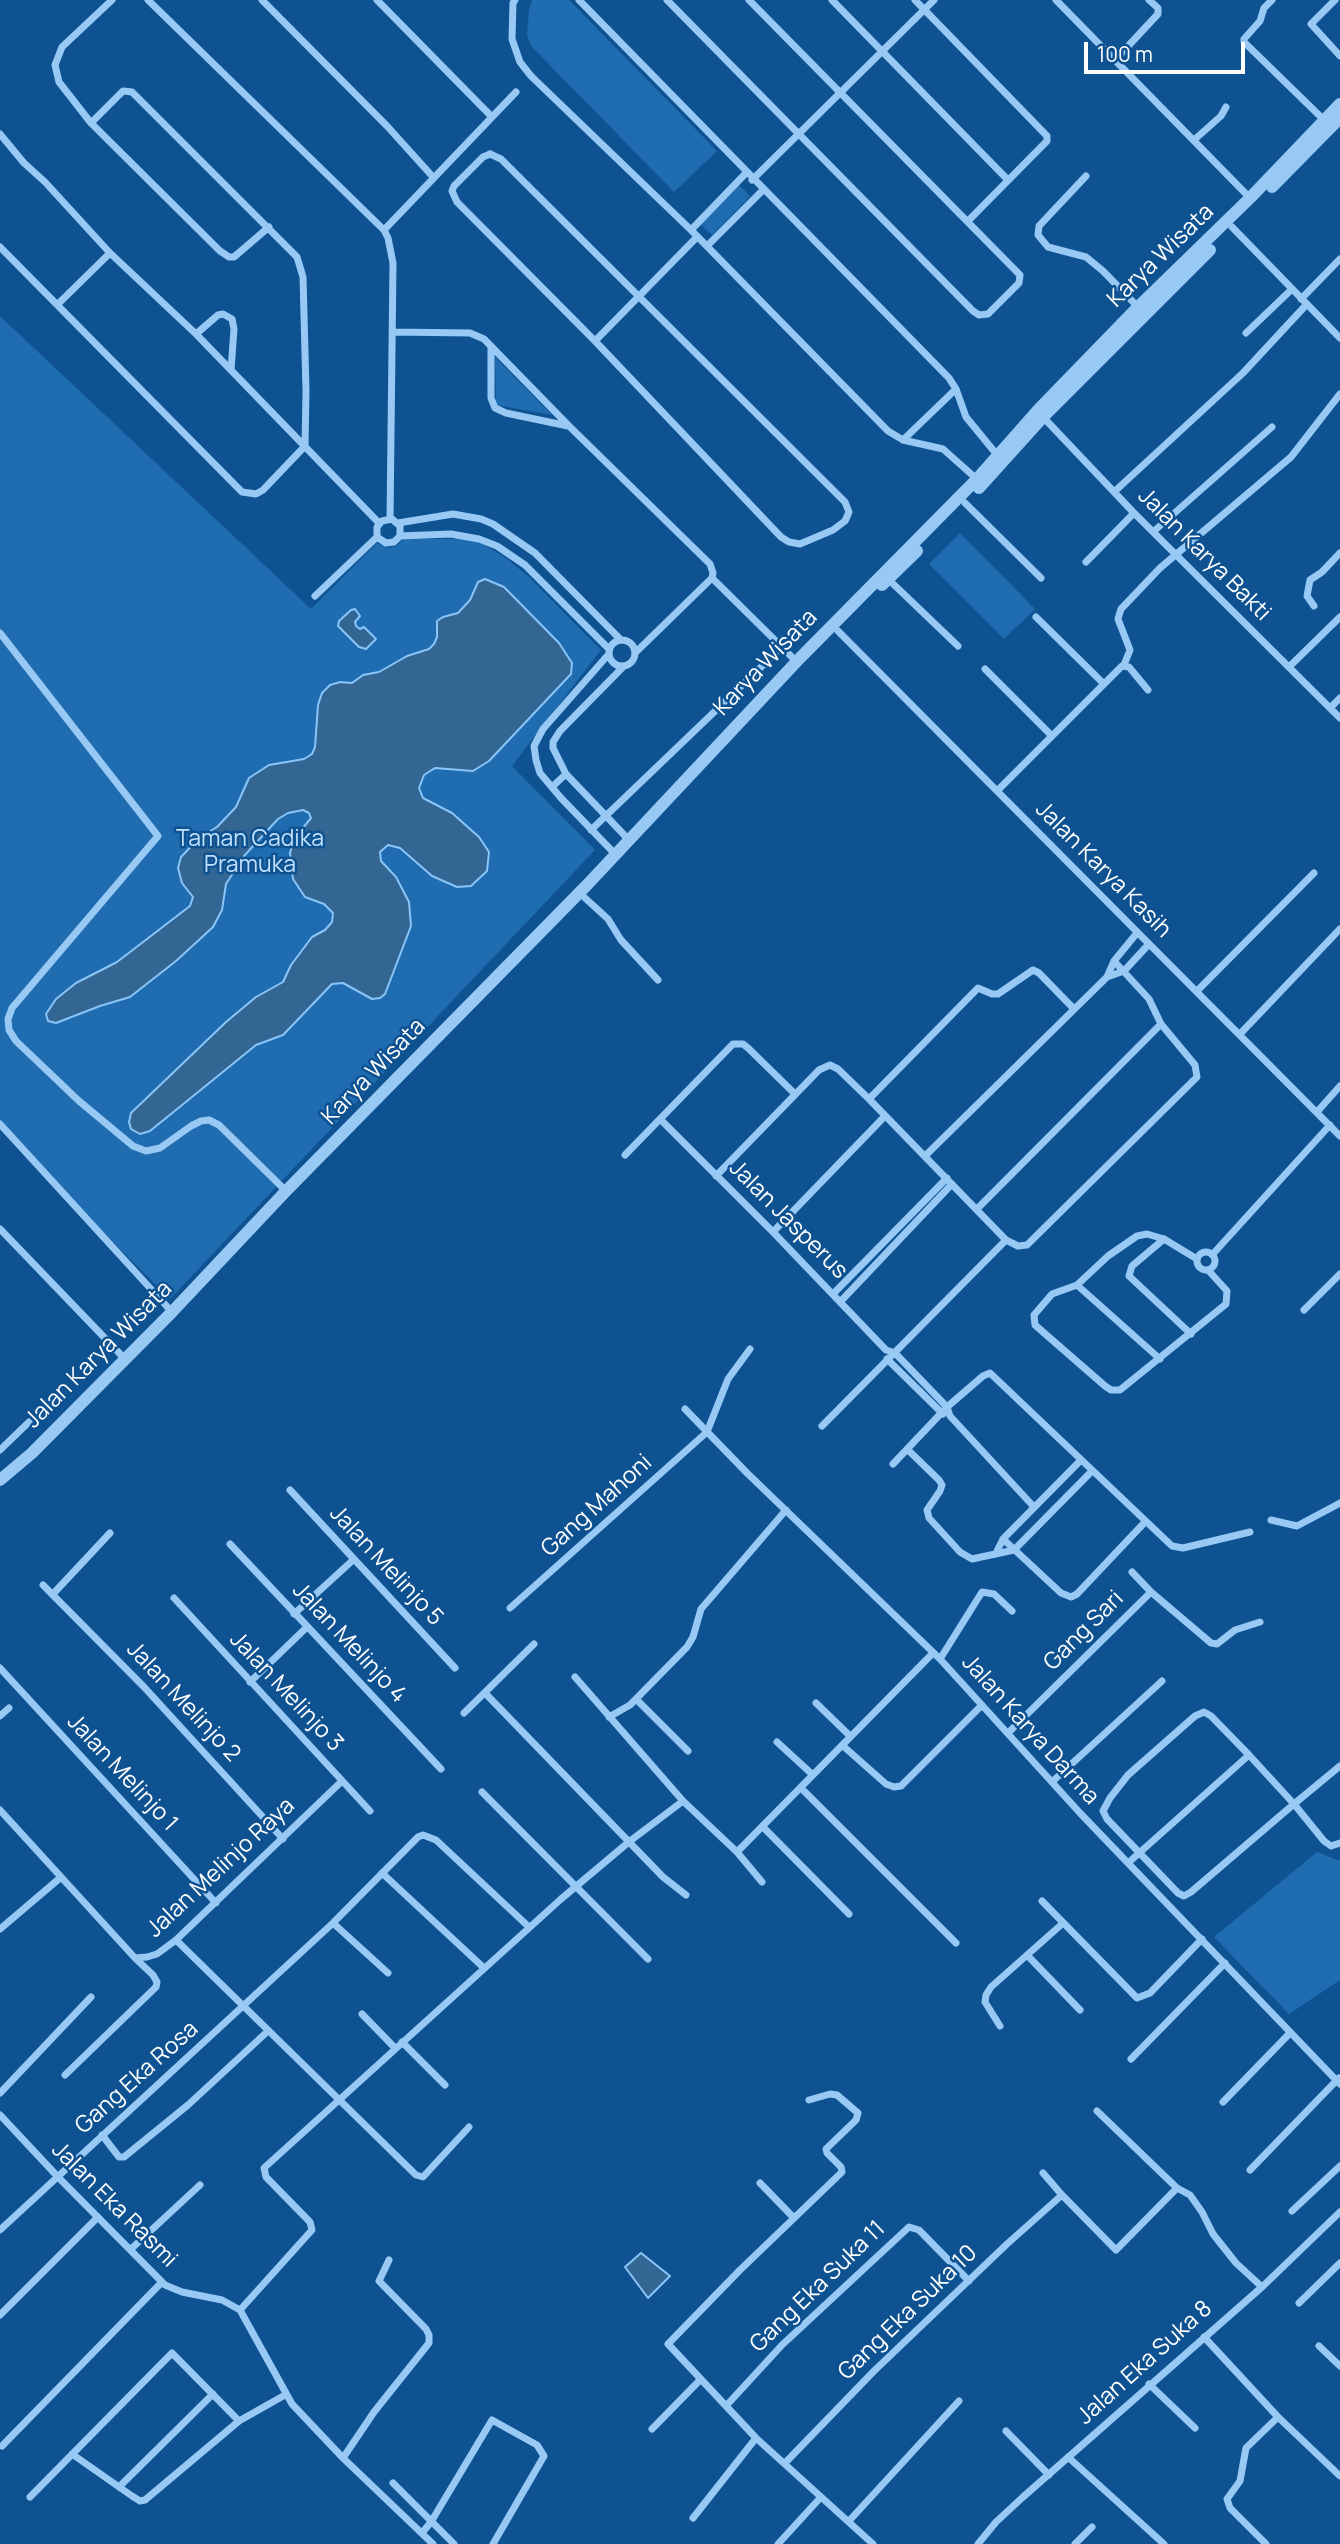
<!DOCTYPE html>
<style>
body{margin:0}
#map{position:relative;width:1340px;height:2544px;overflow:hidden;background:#0e5291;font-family:Manrope,sans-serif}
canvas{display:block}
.scale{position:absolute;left:1084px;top:42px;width:161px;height:32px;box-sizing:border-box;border:4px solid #fff;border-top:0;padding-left:9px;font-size:21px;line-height:24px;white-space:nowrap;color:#fff;-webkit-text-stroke:5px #0e5291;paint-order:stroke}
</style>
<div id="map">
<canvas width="1340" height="2544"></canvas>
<div class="scale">100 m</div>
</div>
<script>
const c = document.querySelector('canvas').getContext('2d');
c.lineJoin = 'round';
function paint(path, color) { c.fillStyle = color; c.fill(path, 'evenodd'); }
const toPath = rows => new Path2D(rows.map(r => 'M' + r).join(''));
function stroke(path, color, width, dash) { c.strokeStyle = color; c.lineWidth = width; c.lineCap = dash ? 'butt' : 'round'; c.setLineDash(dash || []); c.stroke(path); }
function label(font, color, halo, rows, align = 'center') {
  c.font = font + ' Manrope,sans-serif'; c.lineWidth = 5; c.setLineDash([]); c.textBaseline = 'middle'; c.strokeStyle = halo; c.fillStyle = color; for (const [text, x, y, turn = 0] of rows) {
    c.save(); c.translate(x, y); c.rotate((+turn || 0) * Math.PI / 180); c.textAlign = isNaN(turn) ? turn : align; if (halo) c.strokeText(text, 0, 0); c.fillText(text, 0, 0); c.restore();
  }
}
paint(toPath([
 [532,0,569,0,717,151,674,192,532,47,527,36,529,10],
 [738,184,750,196,712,235,700,224],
 [0,316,311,609,377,543,389,548,398,545,403,539,465,539,483,544,506,558,529,577,601,650,512,766,595,850,170,1299,0,1129],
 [495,357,552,415,496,405],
 [960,533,1035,609,1004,639,929,564],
 [1317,1852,1340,1861,1340,1980,1289,2014,1214,1937]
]), '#206cb0');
const water = toPath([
 [485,579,504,587,559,643,572,663,571,674,489,761,473,771,435,768,424,775,419,788,423,798,452,813,479,837,489,852,487,871,471,886,457,887,432,876,400,848,388,845,380,852,381,861,396,877,409,902,411,926,385,994,380,998,372,999,343,983,332,984,283,1035,256,1045,150,1131,140,1134,131,1129,129,1122,131,1113,226,1022,256,997,283,982,291,965,312,937,325,930,332,922,333,913,324,904,305,897,293,879,290,853,294,839,311,818,309,813,303,810,288,813,278,819,244,856,226,884,222,910,213,927,176,961,130,997,100,1006,56,1023,48,1021,46,1014,56,999,76,983,117,962,190,906,193,897,182,883,178,868,181,857,199,838,217,827,236,807,249,778,269,765,304,759,312,754,315,747,318,705,322,693,330,685,340,682,352,683,363,675,379,672,407,656,429,649,434,644,437,637,437,621,443,617,458,613,470,600,478,582,485,579],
 [355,609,360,616,355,622,356,626,360,629,364,627,376,639,366,649,359,647,338,626,339,621,351,610,355,609],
 [641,2253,670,2276,648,2298,625,2267,641,2253]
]);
paint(water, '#346694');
stroke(water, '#89c5f8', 2);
stroke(toPath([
 [112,0,62,47,55,65,59,82,91,123,220,251,229,257,234,257,269,227],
 [148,0,384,230,388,238,393,263,390,519],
 [262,0,387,126,433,177],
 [377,0,491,116],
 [515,0,513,3,512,39,520,62,531,76,691,230,888,431,903,440,943,449,979,481],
 [579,0,949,378,956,389,966,417,998,456],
 [667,0,973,311,979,315,988,314,1019,283,1020,275,749,0],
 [832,0,1008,180],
 [915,0,1047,136,1047,141,969,220],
 [1056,0,1250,198],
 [1272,0,1264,8,1260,21,1244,39,1244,42,1324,120],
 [1335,0,1311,24,1340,56],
 [1116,59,1158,14,1158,8,1149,0],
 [0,134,24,163,45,182,110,253,196,334,379,523],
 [1194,140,1221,116,1226,107],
 [490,154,501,159,845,502,849,512,845,521,833,530,800,544,789,542,781,537,595,341,457,202,452,191,454,186,483,157,490,154],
 [1086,176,1039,226,1038,235,1048,247,1086,257,1103,271,1138,307],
 [752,180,934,0],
 [1232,227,1340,338],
 [384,230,516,92],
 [691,230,746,173],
 [707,246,763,190],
 [0,247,242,492,256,494,263,490,305,446,306,391,303,277,297,257,132,92,123,91,91,123],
 [1301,299,1340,259],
 [58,304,110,253],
 [393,332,470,333,484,339,569,426,710,564,713,573,712,578,635,653],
 [1246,333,1292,289],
 [196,334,218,315,223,314,232,319,234,329,231,370],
 [595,341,697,237],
 [491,346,491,398,495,408,506,413,568,426],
 [1043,417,1134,513,1340,718],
 [903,440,956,389],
 [1114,492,1243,373,1307,304],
 [965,503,1041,578],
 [398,523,453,514,481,519,493,524,535,553,621,640],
 [1153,532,1272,427],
 [400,536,400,526,392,519,382,521,377,527,377,537,386,543,394,542,400,536,451,534,479,539,497,546,525,565,609,649],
 [1086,562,1134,513],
 [712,578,796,661],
 [888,579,958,646],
 [315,596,377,537],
 [1314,606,1307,596,1310,580,1322,572,1340,553],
 [1036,617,1104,684],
 [838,631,1340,1136],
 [0,633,158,836,12,1008,8,1019,9,1030,16,1041,79,1101,133,1146,146,1151,160,1148,191,1126,201,1121,209,1120,219,1125,286,1191],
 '609 653a13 13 0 1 1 26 0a13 13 0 1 1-26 0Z',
 [608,655,543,729,534,746,536,760,540,773,561,798,615,854],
 [1124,665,1130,650,1118,619,1121,609,1160,568,1291,457,1340,394],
 [623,667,560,731,553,742,553,748,566,774,629,840],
 [1289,667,1340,617],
 [985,669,1052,736],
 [1330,708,1340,698],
 [552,787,566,774],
 [997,791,1122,666,1129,667,1148,690],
 [591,830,782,647],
 [585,898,608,919,621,940,658,980],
 [1107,977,1124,971,1149,944],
 [1198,990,1314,873],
 [1240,1034,1340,929],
 [869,1099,978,988,992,994,998,994,1033,970,1039,973,1074,1009],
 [1317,1112,1340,1086],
 [660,1119,773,1232,886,1350,895,1353,947,1407,950,1416,1034,1507],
 [0,1124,172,1312],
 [625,1155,733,1044,743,1044,748,1048,795,1094],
 [925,1156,1107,977,1114,961,1137,933],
 [716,1176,819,1070,830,1065,838,1069,869,1099,1006,1240,1018,1246,1027,1245,1197,1077,1195,1065,1161,1024,1149,999,1114,961],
 [977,1209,1161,1024],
 [0,1229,125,1359],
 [773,1232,885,1116],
 [1164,1239,1132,1266,1129,1276,1191,1334],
 '1197 1261a9 9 0 1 1 18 0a9 9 0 1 1-18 0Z',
 [1212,1255,1330,1125],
 [1197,1259,1164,1239,1147,1234,1137,1236,1108,1256,1077,1285,1052,1294,1034,1315,1035,1325,1105,1386,1111,1390,1120,1390,1226,1304,1227,1291,1208,1270],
 [1077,1285,1160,1359],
 [833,1294,947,1178],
 [841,1301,952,1184],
 [1304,1310,1340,1274],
 [887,1359,943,1414],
 [685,1409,747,1473,940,1659,1080,1813,1340,2084],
 [822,1426,1006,1240],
 [907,1449,939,1480,942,1485,940,1491,927,1510,929,1518,960,1552,972,1559,1014,1550,1092,1471],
 [0,1450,29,1422],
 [893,1464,947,1407,983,1376,990,1373,1172,1546,1183,1548,1250,1532],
 [290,1490,455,1668],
 [1271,1520,1297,1526,1340,1503],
 [1003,1539,1061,1593,1071,1597,1077,1594,1145,1522],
 [230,1544,441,1769],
 [997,1551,1003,1539,1081,1460],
 [1132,1572,1151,1592,1211,1643,1217,1644,1235,1630,1260,1622],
 [43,1585,144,1687,283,1839],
 [53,1594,110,1533],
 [174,1598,370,1811],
 [510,1608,707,1432,728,1379,750,1349],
 [294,1614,353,1560],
 [940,1659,982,1592,994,1594,1012,1611],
 [0,1668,216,1903],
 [575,1677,683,1801,737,1852,762,1882],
 [250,1682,307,1627],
 [485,1693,663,1877,686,1895],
 [637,1700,688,1751],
 [816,1703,850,1736],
 [464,1713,534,1644],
 [0,1716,9,1708],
 [609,1717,630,1705,687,1647,693,1637,701,1609,786,1510],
 [1008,1733,1151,1592],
 [777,1742,813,1775],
 [842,1745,886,1784,894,1787,901,1786,982,1705],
 [1340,1766,1294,1804,1191,1892,1184,1896,1178,1893,1107,1819,1103,1811,1110,1798,1128,1775,1195,1716,1204,1712,1211,1716,1249,1755,1294,1804,1324,1841,1331,1846,1340,1843],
 [1053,1781,1162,1681],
 [801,1788,956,1943],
 [482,1792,648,1959],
 [0,1810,135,1958,147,1957,157,1954,176,1940,342,1781],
 [763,1827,849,1914],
 [737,1852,933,1653],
 [1128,1863,1249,1755],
 [382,1873,484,1968],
 [1042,1901,1137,1998,1150,1993,1202,1939],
 [333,1923,388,1973],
 [0,1929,60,1878],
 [176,1940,416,2175,423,2177,469,2127],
 [1027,1955,1080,2010],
 [362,2014,395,2048],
 [1000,2026,985,2002,986,1995,991,1987,1062,1924],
 [402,2042,445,2085],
 [1131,2059,1225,1963],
 [65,2075,156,1987,157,1982,153,1975,135,1958],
 [0,2093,91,1997],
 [809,2100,830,2094,837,2095,858,2113,856,2120,826,2149,827,2153,841,2167,842,2172,740,2270,668,2344,756,2438,873,2544],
 [1223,2102,1290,2033],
 [1097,2111,1177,2188,1190,2195,1202,2212,1213,2234,1236,2263,1262,2287],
 [0,2115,58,2177,165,2285,182,2292,222,2300,240,2310,292,2404,343,2458,433,2544],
 [102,2135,119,2157,124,2157,188,2105,268,2031],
 [1250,2170,1339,2078],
 [1043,2173,1062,2195,1116,2250,1177,2188],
 [760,2183,794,2218],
 [1292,2211,1340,2166],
 [0,2230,333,1923,418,1837,423,1835,436,1840,529,1927],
 [131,2249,200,2185],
 [1299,2303,1340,2263],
 [240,2310,312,2230,310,2222,266,2177,264,2168,561,1899,630,1841,683,1801],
 [0,2315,98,2217],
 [1204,2337,1278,2417,1340,2476],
 [1319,2346,1340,2366],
 [1149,2384,1195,2428],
 [726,2406,782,2345,909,2227,919,2230,969,2281],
 [652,2429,701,2379],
 [1006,2431,1049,2475],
 [2,2446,162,2282],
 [72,2454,132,2496,140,2501,145,2500,239,2421,285,2395],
 [1068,2457,1164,2544],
 [343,2458,374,2412,429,2343,429,2335,426,2329,379,2281,389,2260],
 [785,2463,874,2371,1007,2244,1062,2195],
 [393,2483,454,2544],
 [119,2487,213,2394],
 [30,2497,172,2353,239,2421],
 [693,2518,756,2438],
 [849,2521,959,2401],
 [422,2533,431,2522,492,2420,537,2445,544,2456,493,2544],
 [778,2544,821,2497],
 [978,2544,996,2522,1023,2497,1262,2287,1340,2212],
 [1075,2544,1092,2527],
 [1266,2544,1230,2508,1227,2499,1240,2481,1246,2448,1278,2417]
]), '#98c9f4', 7);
stroke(toPath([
 [1272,187,1340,118],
 [979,488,1043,417,1210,250],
 [882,585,917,551],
 [0,1480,32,1453,172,1312,286,1191,586,886,800,658,977,479,1039,409,1138,307,1250,198,1340,104]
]), '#98c9f4', 12);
label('23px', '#fff', '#0e5291', [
 ["Karya Wisata",1161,256,-44],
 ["Jalan Karya Bakti",1204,555,45],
 ["Karya Wisata",766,663,-46],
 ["Jalan Karya Kasih",1103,870,45],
 ["Karya Wisata",374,1072,-46],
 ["Jalan Jasperus",788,1220,45],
 ["Jalan Karya Wisata",99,1355,-45],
 ["Gang Mahoni",597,1506,-42],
 ["Jalan Melinjo 5",386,1566,47],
 ["Gang Sari",1084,1631,-45],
 ["Jalan Melinjo 4",349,1643,47],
 ["Jalan Melinjo 3",286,1692,47],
 ["Jalan Melinjo 2",183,1702,47],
 ["Jalan Karya Darma",1030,1730,48],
 ["Jalan Melinjo 1",122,1773,47],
 ["Jalan Melinjo Raya",221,1868,-43],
 ["Gang Eka Rosa",137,2078,-42],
 ["Jalan Eka Rasmi",114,2205,45],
 ["Gang Eka Suka 11",818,2287,-44],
 ["Gang Eka Suka 10",908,2313,-44],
 ["Jalan Eka Suka 8",1145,2363,-42]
]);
label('23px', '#c0e1fe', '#0e5291', [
 ["Taman Cadika",250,840],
 ["Pramuka",250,866]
]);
</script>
